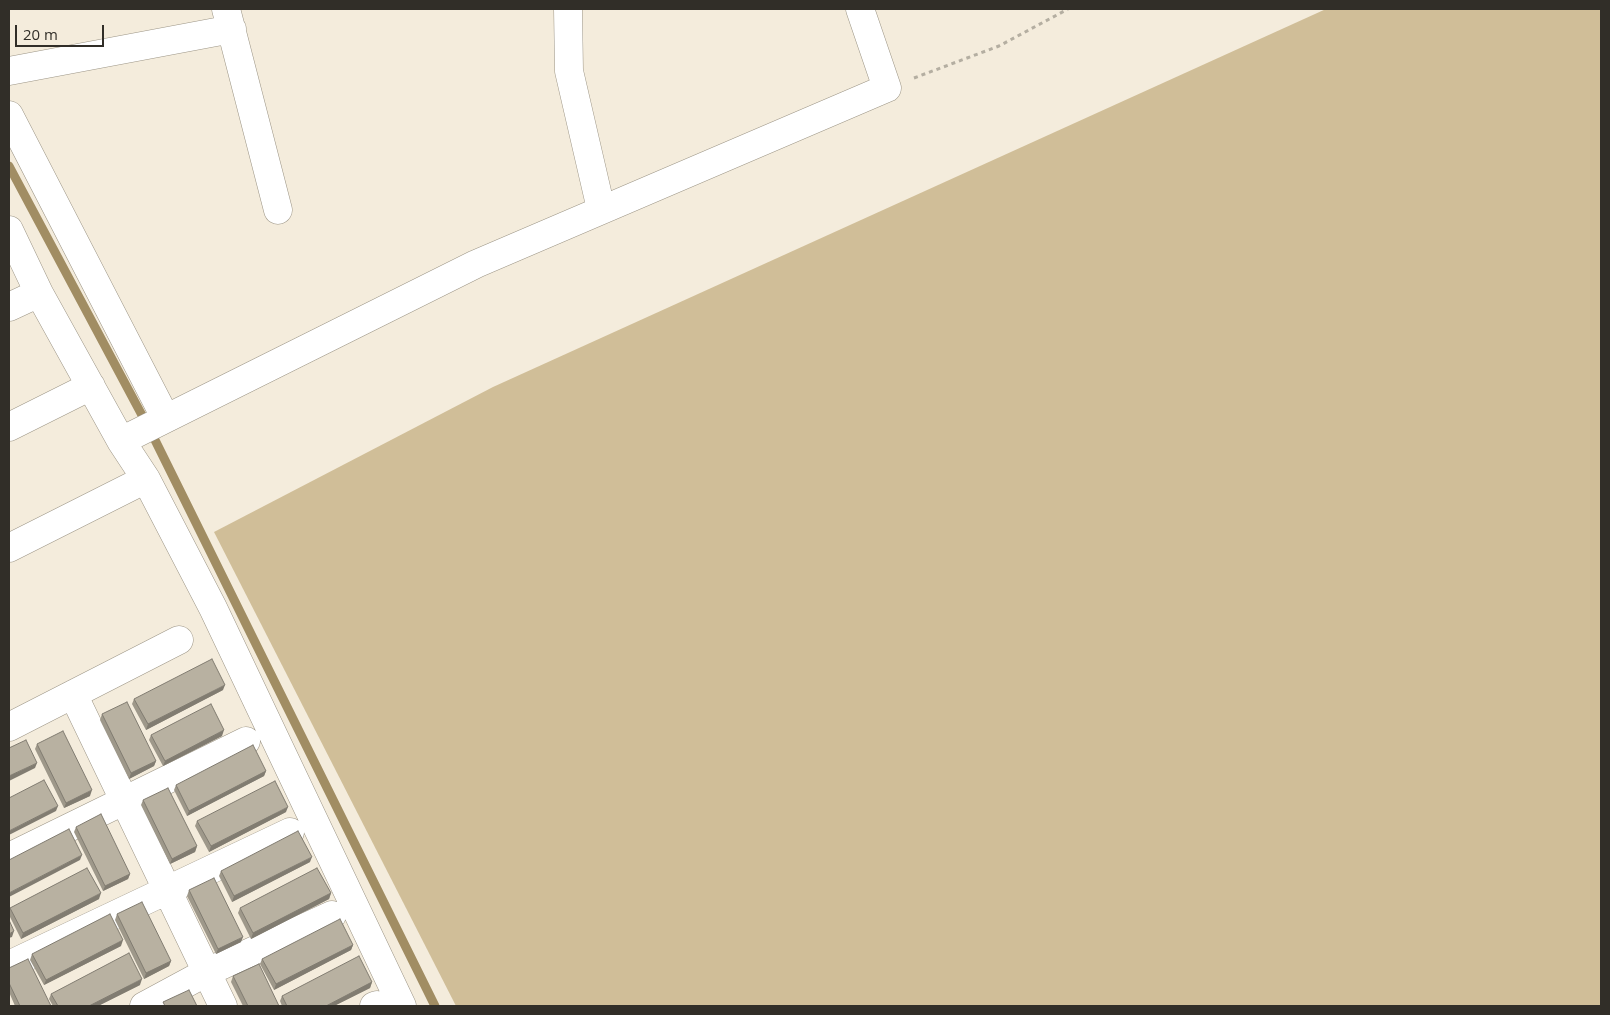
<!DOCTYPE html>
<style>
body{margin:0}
#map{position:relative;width:1610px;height:1015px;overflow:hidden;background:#f4ecdc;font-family:"Open Sans",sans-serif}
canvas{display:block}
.frame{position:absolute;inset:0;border:10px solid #312e28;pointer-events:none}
.scale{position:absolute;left:15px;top:25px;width:89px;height:22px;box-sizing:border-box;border:2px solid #312e28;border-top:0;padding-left:6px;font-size:15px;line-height:18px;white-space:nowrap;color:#312e28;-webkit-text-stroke:4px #f4ecdc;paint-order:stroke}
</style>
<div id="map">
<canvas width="1610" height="1015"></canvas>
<div class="frame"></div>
<div class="scale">20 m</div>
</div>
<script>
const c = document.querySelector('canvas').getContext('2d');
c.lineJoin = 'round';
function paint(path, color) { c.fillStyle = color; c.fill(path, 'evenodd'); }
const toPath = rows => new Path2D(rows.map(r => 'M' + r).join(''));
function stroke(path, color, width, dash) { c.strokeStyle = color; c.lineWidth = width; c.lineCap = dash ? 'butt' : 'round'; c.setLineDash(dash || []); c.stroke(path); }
paint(toPath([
 [1326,9,1601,9,1601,1006,456,1006,214,532,493,387]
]), '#d0be98');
stroke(toPath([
 [9,166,144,419],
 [154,438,435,1006]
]), '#a18d63', 9);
const minor = toPath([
 [226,9,278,210],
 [568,9,569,71,601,209],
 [9,71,232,29],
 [9,115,165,417],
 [9,230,39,293,121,441,146,479,213,608,402,1006],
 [9,307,39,293],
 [9,427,91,386],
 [121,441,476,264,887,88,860,9],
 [9,548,146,479],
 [73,694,223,1006],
 [9,727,179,640],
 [9,857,246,741],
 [9,965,290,832],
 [144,1006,207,972,332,915],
 [374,1006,377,1005]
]);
stroke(minor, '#9c9586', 29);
stroke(toPath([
 [914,78,999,46,1068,9]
]), '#b4aea1', 3, [4, 4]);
stroke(minor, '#fff', 28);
paint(toPath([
 [223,690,146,730,132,704,134,699],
 [102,714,156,761,154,766,129,779,100,720],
 [151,735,222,736,163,766,149,740],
 [37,744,90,796,64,808,35,749],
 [266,771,264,776,187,816,174,790,176,785],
 [143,800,197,846,195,852,170,864,141,805],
 [286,812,209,852,195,826,197,821],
 [76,827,130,874,128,879,103,891,74,832],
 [310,862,232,902,219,876,221,871],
 [189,890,241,942,216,954,187,896],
 [331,893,329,899,251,939,238,913,240,908],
 [99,899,21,939,9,915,10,908],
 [117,914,171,961,169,966,144,979,115,920],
 [353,945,351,950,274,990,260,964,262,959],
 [121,946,44,985,30,960,32,954],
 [9,968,51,1006,15,1006,9,992],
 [233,976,279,1006,243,1006,231,982],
 [372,982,370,988,334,1006,282,1006,280,1001,282,996],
 [140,985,98,1006,53,1006,49,999,51,994]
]), '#9e988a');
paint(toPath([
 [225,685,223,690,146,730,148,724],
 [224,730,222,736,163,766,165,761],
 [156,761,154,766,129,779,131,773],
 [37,763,35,768,9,781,9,776],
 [266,771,264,776,187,816,189,811],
 [92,790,90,796,64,808,66,803],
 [58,806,56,811,9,835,9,831],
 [288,807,286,812,209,852,211,846],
 [197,846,195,852,170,864,172,859],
 [82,855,80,860,9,897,9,893],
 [312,857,310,862,232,902,234,896],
 [130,874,128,879,103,891,105,886],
 [101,893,99,899,21,939,23,933],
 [331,893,329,899,251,939,253,933],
 [14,931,12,937,9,938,9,934],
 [243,937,241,942,216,954,218,949],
 [123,940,121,946,44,985,46,980],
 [353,945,351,950,274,990,276,984],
 [171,961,169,966,144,979,146,973],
 [142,979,140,985,98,1006,89,1006],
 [372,982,370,988,334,1006,326,1006]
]), '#817c71');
const building = toPath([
 [212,659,225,685,148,724,134,699,212,659],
 [127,702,156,761,131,773,102,714,127,702],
 [211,704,224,730,165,761,151,735,211,704],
 [63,731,92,790,66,803,37,744,63,731],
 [26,740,37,763,9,776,9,748,26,740],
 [253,745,266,771,189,811,176,785,253,745],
 [44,780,58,806,9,831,9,798,44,780],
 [275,781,288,807,211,846,197,821,275,781],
 [168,788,197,846,172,859,143,800,168,788],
 [101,814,130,874,105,886,76,827,101,814],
 [69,829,82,855,9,893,9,860,69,829],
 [298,831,312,857,234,896,221,871,298,831],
 [87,868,101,893,23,933,10,908,87,868],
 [317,868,331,893,253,933,240,908,317,868],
 [214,878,243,937,218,949,189,890,214,878],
 [142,902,171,961,146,973,117,914,142,902],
 [110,914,123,940,46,980,32,954,110,914],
 [340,919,353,945,276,984,262,959,340,919],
 [9,920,14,931,9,934,9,920],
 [129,953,142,979,89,1006,58,1006,51,994,129,953],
 [359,956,372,982,326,1006,287,1006,282,996,359,956],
 [28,959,51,1006,20,1006,9,983,9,968,28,959],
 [259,964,279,1006,248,1006,233,976,259,964],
 [189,990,197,1006,165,1006,163,1002,189,990]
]);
paint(building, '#b8b1a1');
stroke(building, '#817c71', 1);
</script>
